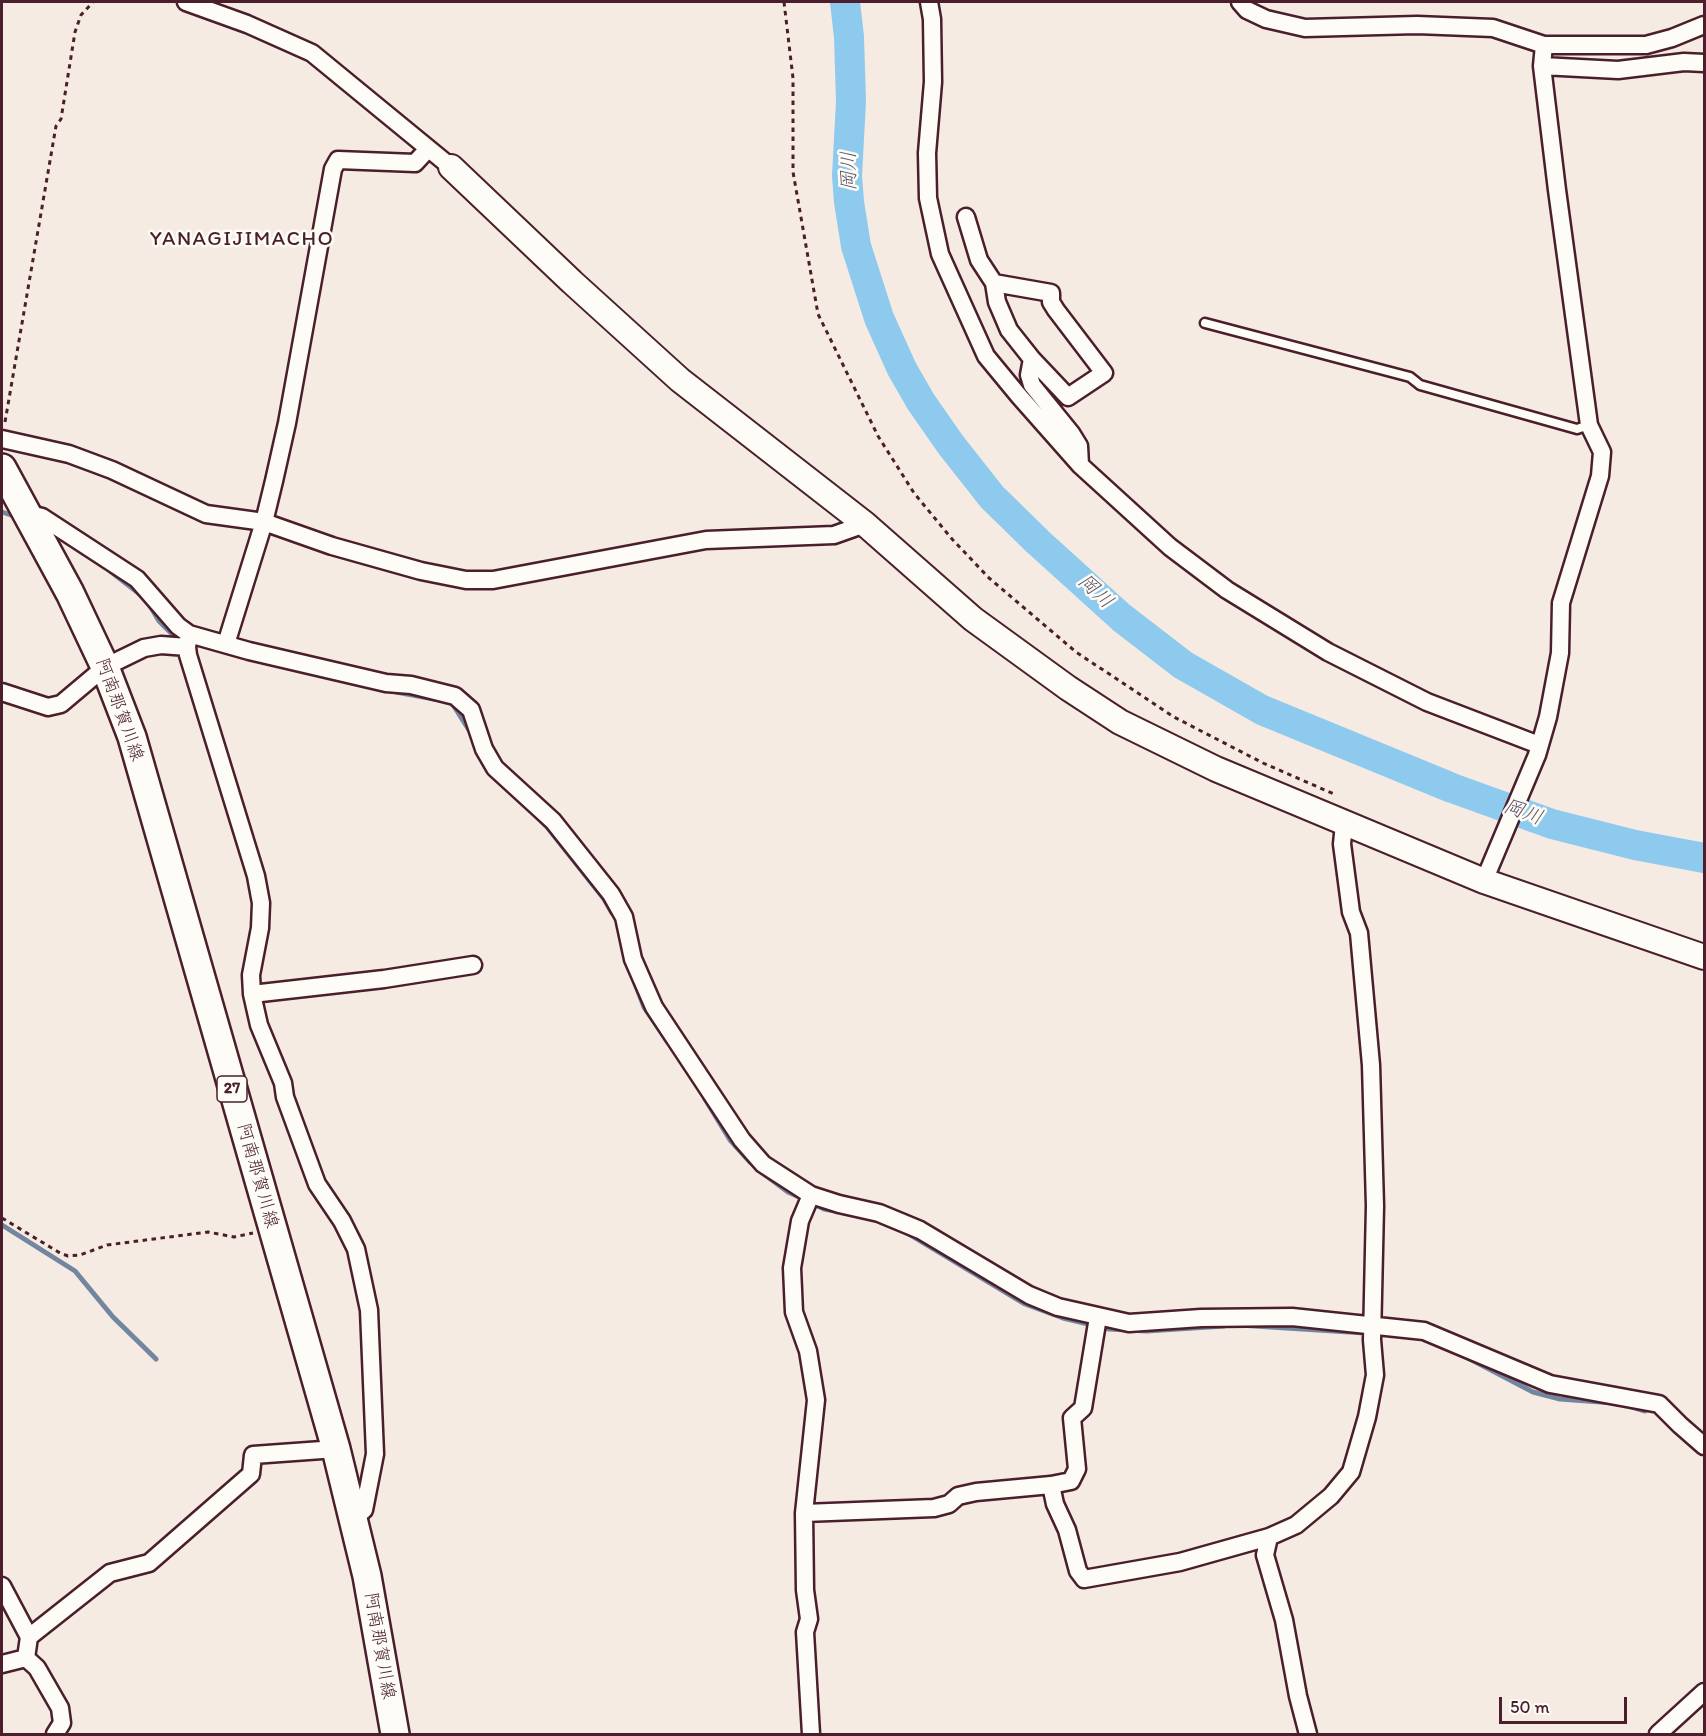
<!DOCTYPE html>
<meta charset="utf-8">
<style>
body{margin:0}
#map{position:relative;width:1706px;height:1736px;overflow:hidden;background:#f6ebe2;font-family:Itim,sans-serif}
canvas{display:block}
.frame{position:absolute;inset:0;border:3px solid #4a1f2b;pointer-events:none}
.scale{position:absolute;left:1499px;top:1697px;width:128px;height:27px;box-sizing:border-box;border:3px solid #4a1f2b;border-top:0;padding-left:8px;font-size:18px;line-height:21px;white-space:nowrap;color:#4a1f2b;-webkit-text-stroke:4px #fdfcf7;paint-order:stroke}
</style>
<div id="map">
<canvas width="1706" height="1736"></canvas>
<div class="frame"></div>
<div class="scale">50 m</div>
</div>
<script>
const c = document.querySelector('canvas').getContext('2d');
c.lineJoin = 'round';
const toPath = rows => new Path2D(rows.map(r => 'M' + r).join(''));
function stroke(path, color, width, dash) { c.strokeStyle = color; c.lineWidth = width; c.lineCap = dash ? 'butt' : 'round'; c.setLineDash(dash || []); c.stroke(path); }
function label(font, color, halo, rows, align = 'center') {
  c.font = font + ' Itim,"Klee One",sans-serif'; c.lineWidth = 5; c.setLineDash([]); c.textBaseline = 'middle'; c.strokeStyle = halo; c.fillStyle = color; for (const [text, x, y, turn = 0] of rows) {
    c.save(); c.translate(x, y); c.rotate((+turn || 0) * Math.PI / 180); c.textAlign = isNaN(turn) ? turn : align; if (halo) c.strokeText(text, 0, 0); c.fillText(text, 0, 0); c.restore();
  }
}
stroke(toPath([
 [2,512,17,517],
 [110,571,146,599,159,621,173,635,183,639],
 [396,692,434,699],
 [452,703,469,730],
 [537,817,547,827,604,899,612,913],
 [626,959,644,1007,667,1041],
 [705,1099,730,1140,750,1162],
 [761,1172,788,1192,801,1198],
 [812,1203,824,1209,835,1211],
 [2,1225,75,1271,113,1317,156,1359],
 [904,1231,1025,1304,1063,1318,1109,1329,1147,1331,1224,1326],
 [1239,1325,1365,1333],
 [1468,1358,1533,1392,1560,1399,1614,1403],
 [1629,1406,1645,1411]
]), '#7386a0', 5);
stroke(toPath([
 [845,2,849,37,851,101,847,176,849,202,856,246,879,318,902,369,921,402,951,445,992,497,1038,542,1122,618,1183,665,1262,710,1452,788,1552,824,1635,845,1704,858]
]), '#8ecaee', 30);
const lane = toPath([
 [1205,323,1410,377,1420,385,1577,429,1589,425]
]);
const street = toPath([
 [186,2,247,24,312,53,451,167],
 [929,2,932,19,933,82,927,153,928,198,940,254,986,356,1019,396,1080,465,1170,547,1227,590,1328,652,1427,702,1539,745],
 [1240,2,1247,10,1266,19,1305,28,1417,25,1493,28,1544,45],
 [1542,66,1618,70,1684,62,1704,63],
 [966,217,979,260,994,283,997,302,1009,330,1032,359,1029,375,1032,385,1071,433,1079,446,1080,465],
 [994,283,1051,293,1051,302,1056,310,1104,373,1068,397,1032,359],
 [2,439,69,454,112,470,206,514,264,522,332,546,421,571,466,580,493,580,706,540,834,535,865,524],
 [26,513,42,517,137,579,178,626,189,634,249,651,386,683,411,685,455,696,471,710,484,749,495,768,553,821,611,894,624,917,633,959,654,1007,742,1140,763,1164,811,1195,839,1204,879,1213,920,1230,1029,1295,1058,1307,1129,1323,1201,1318,1292,1317,1424,1331,1550,1384,1659,1404,1680,1425,1704,1446],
 [189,634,187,647,188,655,256,876,261,903,260,928,251,975,252,994,259,1025,283,1083,285,1097,317,1184,342,1221,356,1249,369,1310,375,1454,364,1510,354,1517],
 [226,644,264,522,274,481,287,423,333,169,338,160,415,163,428,149],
 [2,692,48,707,61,704,105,667,144,648,161,645,187,647],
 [1484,881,1537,755,1548,717,1560,653,1561,603,1600,476,1602,452,1589,425,1557,190,1542,66,1544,45,1646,45,1672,38,1704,25],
 [252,994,384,979,473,965],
 [811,1195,800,1221,792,1268,794,1312,808,1351,816,1400,804,1513,805,1590,809,1619,805,1632,811,1734],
 [1051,1485,1055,1504,1067,1530,1078,1571,1084,1579,1180,1562,1269,1537,1296,1525,1331,1496,1351,1472,1367,1417,1375,1375,1372,1340,1375,1206,1371,1065,1359,933,1351,912,1342,844,1344,824],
 [804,1513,934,1508,949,1504,958,1496,976,1492,1051,1485,1071,1481,1077,1469,1072,1418,1083,1408,1098,1317],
 [1269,1537,1265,1555,1284,1620,1298,1696,1308,1734],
 [2,1586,29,1637,26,1658,37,1668,60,1708,62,1723,55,1734],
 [29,1637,110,1573,149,1563,251,1474,253,1455,336,1449],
 [2,1664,26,1658],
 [1658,1734,1704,1692]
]);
const secondary = toPath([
 [451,167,572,282,680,380,865,524,973,619,1068,688,1120,722,1216,769,1484,881,1704,957]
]);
const primary = toPath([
 [2,468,70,593,105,667,132,737,336,1449,367,1576,395,1734]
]);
stroke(lane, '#4a1f2b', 13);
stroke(street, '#4a1f2b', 21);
stroke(secondary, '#4a1f2b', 28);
stroke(primary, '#4a1f2b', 32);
stroke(toPath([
 [784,2,793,78,793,172,818,314,878,436,914,493,952,539,989,578,1076,652,1174,717,1263,763,1334,794],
 [5,422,56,126,61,119,75,32,81,15,93,2],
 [2,1218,60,1253,68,1256,80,1255,107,1245,208,1232,234,1237,253,1233]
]), '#4a1f2b', 3, [4.5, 4.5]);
stroke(lane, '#fdfcf7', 8);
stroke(street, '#fdfcf7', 16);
stroke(secondary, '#fdfcf7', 24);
stroke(primary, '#fdfcf7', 27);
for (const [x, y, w] of [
 [232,1089,30]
]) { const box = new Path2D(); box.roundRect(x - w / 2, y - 13, w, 26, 4.5); c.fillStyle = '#fdfcf7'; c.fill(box); stroke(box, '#4a1f2b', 1.5); }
label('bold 16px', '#4a1f2b', null, [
 ["27",232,1089]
]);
label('18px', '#4a1f2b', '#fdfcf7', [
 ["阿南那賀川線",119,710,70],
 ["阿南那賀川線",257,1176,74],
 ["阿南那賀川線",379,1646,80]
]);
label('italic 20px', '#5e5266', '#fdfcf7', [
 ["岡川",850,171,-91],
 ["岡川",1095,592,43],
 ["岡川",1523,813,20]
]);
c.letterSpacing = '1.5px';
label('21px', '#4a1f2b', '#fdfcf7', [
 ["YANAGIJIMACHO",242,240]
]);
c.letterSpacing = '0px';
</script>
